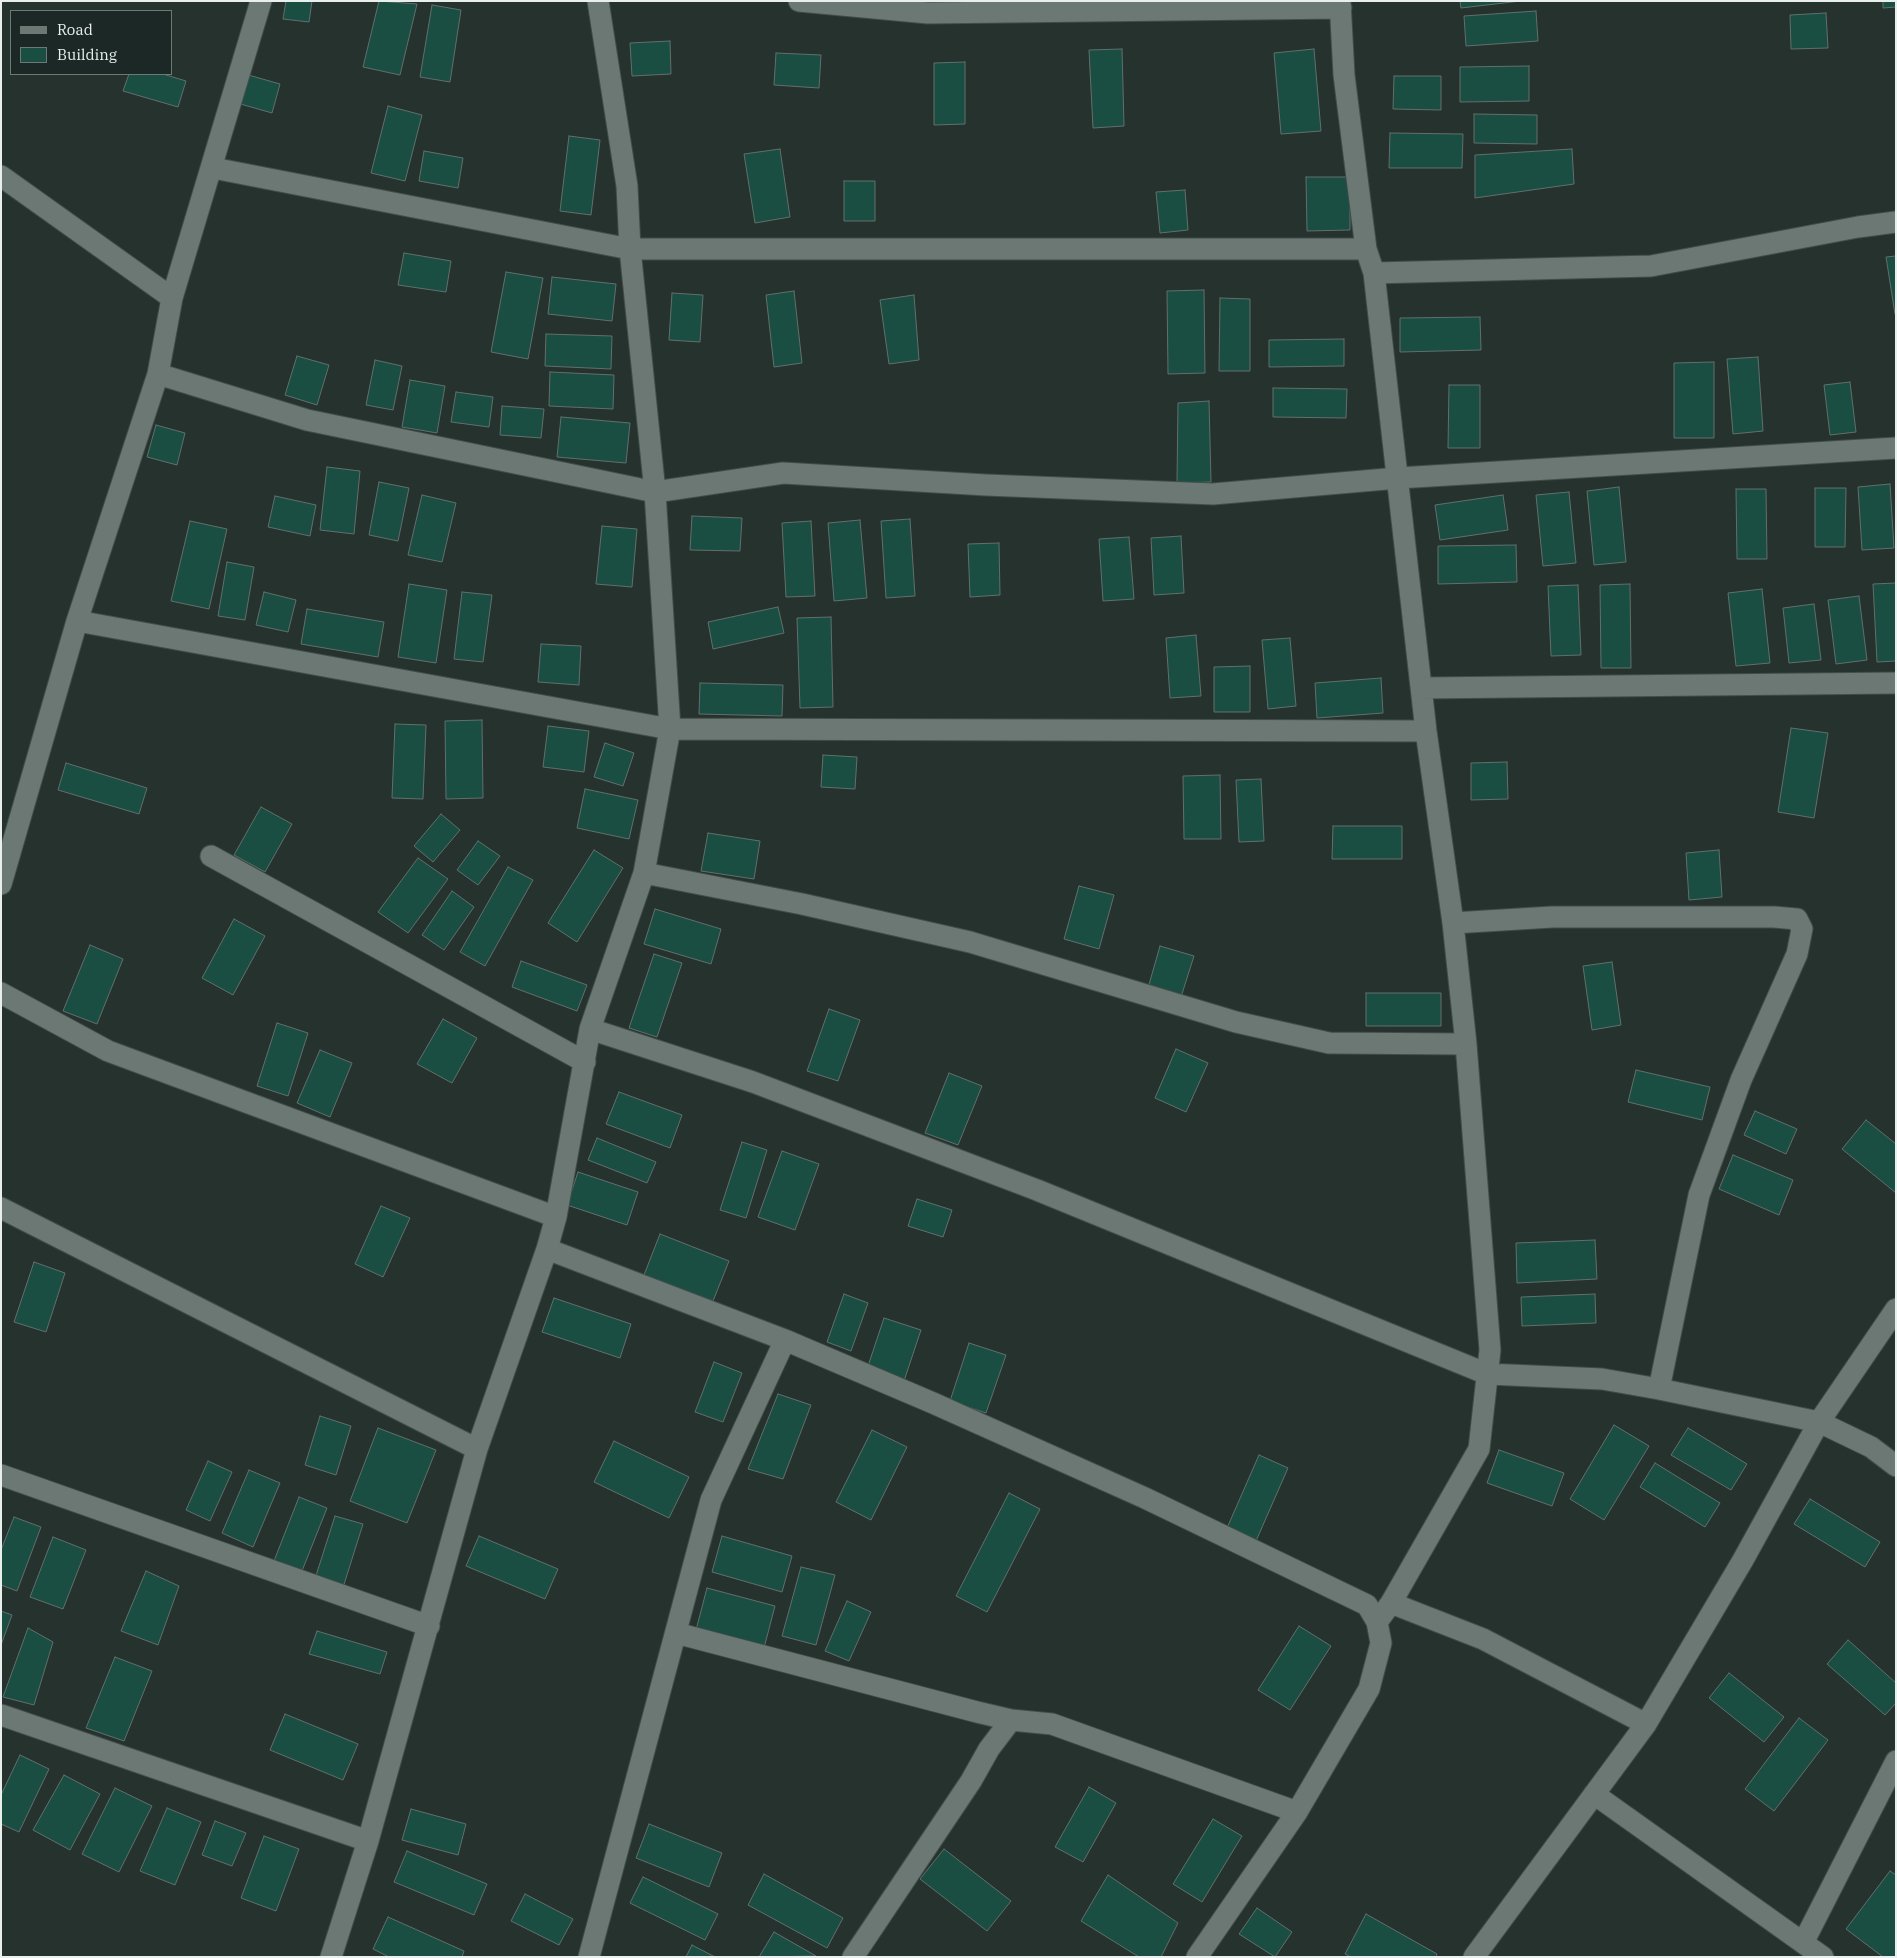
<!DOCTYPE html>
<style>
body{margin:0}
#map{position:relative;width:1897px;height:1958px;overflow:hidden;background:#26322e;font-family:"IBM Plex Serif",serif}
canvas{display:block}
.frame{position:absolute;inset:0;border:2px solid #e8efed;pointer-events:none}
.legend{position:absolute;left:10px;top:10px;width:162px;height:65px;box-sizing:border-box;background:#1c2825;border:1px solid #6e7875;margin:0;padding:6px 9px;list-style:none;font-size:15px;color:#e8efed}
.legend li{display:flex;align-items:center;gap:10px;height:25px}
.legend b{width:25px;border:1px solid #6e7875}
</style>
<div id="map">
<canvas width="1897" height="1958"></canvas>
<div class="frame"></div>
<ul class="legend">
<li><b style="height:6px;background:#6b7874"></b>Road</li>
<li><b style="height:14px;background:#1b4e43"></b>Building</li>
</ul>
</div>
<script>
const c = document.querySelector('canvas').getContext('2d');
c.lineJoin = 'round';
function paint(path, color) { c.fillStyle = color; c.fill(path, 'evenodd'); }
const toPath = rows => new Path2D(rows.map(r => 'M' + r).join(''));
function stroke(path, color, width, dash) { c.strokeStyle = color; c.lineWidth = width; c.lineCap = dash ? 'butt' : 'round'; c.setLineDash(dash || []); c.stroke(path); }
const building = toPath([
 [286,1,312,1,309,22,283,19,286,1],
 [379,1,417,4,400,75,363,67,379,1],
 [1460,1,1521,1,1461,8,1460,1],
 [1883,1,1896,1,1896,7,1883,8,1883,1],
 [432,5,461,10,450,82,420,77,432,5],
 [1536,11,1538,41,1466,46,1464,16,1536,11],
 [1826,13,1828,48,1791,49,1790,15,1826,13],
 [670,41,671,74,632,76,630,43,670,41],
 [1122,49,1124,126,1093,128,1089,50,1122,49],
 [1314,49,1321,131,1281,134,1274,53,1314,49],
 [776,53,821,55,819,88,774,85,776,53],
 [965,62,965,124,934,125,934,63,965,62],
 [1529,66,1529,101,1460,102,1460,67,1529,66],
 [129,74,163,74,186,81,178,107,123,91,129,74],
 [245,74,280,84,272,113,237,103,245,74],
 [1394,76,1441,76,1441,110,1393,109,1394,76],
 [388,106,422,115,405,181,371,173,388,106],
 [1474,114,1537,115,1537,144,1474,143,1474,114],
 [1390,133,1463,134,1462,168,1389,168,1390,133],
 [569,136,600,140,591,215,560,211,569,136],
 [780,149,790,217,755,223,744,154,780,149],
 [1572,149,1574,184,1475,198,1475,155,1572,149],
 [424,151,463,158,458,188,419,181,424,151],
 [1306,177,1350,177,1350,230,1307,231,1306,177],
 [844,181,875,181,875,221,844,221,844,181],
 [1185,190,1188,230,1160,233,1156,192,1185,190],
 [404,253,451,261,446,292,398,285,404,253],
 [1896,256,1896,314,1895,314,1886,257,1896,256],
 [506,272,543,278,528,359,491,352,506,272],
 [552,277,616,284,612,321,548,314,552,277],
 [1204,290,1205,373,1168,374,1167,291,1204,290],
 [794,291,802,363,774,367,766,295,794,291],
 [672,293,703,295,700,342,669,340,672,293],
 [914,295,919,360,889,364,880,300,914,295],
 [1220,298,1250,299,1250,371,1219,371,1220,298],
 [1480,317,1481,350,1400,352,1400,318,1480,317],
 [546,334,612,336,611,369,545,366,546,334],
 [1344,339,1344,366,1269,367,1269,340,1344,339],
 [297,356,329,365,317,405,285,395,297,356],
 [1758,357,1763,431,1733,434,1727,359,1758,357],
 [375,360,402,366,393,410,366,405,375,360],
 [1714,362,1714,438,1674,438,1674,363,1714,362],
 [550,372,614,375,613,409,549,406,550,372],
 [410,380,445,386,437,433,402,427,410,380],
 [1850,382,1856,432,1830,435,1824,385,1850,382],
 [1449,385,1480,385,1480,448,1448,448,1449,385],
 [1273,388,1347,389,1346,418,1273,417,1273,388],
 [456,392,493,397,489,427,451,422,456,392],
 [1209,401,1211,482,1177,483,1178,403,1209,401],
 [502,406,544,409,541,438,500,435,502,406],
 [561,417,630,423,626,463,557,457,561,417],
 [156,425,185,433,177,465,147,457,156,425],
 [327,467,360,471,354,534,320,530,327,467],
 [379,482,409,488,398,541,369,535,379,482],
 [1890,484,1894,548,1862,550,1858,487,1890,484],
 [1619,487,1626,562,1594,565,1587,491,1619,487],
 [1815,488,1846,488,1845,547,1815,547,1815,488],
 [1736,489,1766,489,1767,559,1737,559,1736,489],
 [1569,492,1576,563,1543,566,1536,495,1569,492],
 [422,495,456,503,442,562,408,555,422,495],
 [1503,495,1508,530,1440,540,1435,505,1503,495],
 [275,496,316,505,310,536,268,527,275,496],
 [692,516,742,518,740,551,690,550,692,516],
 [910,519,915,596,886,598,881,521,910,519],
 [860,520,867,598,834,601,828,523,860,520],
 [190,521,227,529,209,609,171,601,190,521],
 [811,521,815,596,786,597,782,523,811,521],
 [602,526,637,529,632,587,596,584,602,526],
 [1181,536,1184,593,1154,595,1151,538,1181,536],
 [1129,537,1134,599,1103,601,1099,539,1129,537],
 [999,543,1000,595,970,597,968,544,999,543],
 [1516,545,1517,582,1438,584,1438,546,1516,545],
 [227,562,254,567,245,620,218,616,227,562],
 [1896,583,1896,661,1877,662,1873,584,1896,583],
 [409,584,447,590,436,663,398,657,409,584],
 [1630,584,1631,668,1601,668,1600,585,1630,584],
 [1578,585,1581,655,1551,656,1548,586,1578,585],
 [1762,589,1770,663,1736,666,1728,593,1762,589],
 [264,592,296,600,288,632,256,625,264,592],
 [462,592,492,595,483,662,454,659,462,592],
 [1859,596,1867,660,1836,664,1828,600,1859,596],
 [1814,604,1821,660,1789,663,1783,608,1814,604],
 [778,607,784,633,713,649,708,622,778,607],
 [307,609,384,622,378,657,301,644,307,609],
 [831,617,833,707,800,708,797,618,831,617],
 [1196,635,1201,696,1170,698,1166,638,1196,635],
 [1290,638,1296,706,1268,709,1262,640,1290,638],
 [541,644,581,646,579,685,538,682,541,644],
 [1250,666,1250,712,1214,712,1214,667,1250,666],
 [1381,678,1383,713,1317,718,1315,683,1381,678],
 [700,683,783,685,782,716,699,714,700,683],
 [482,720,483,798,446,799,445,721,482,720],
 [395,724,426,725,423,799,392,798,395,724],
 [548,726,589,731,584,772,543,767,548,726],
 [1791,728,1828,733,1814,818,1778,812,1791,728],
 [605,743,634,753,623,786,594,777,605,743],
 [823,755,857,757,855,789,821,787,823,755],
 [1507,762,1508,799,1471,800,1471,763,1507,762],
 [66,763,147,788,139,814,58,790,66,763],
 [1220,775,1221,839,1184,839,1183,776,1220,775],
 [1261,779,1264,841,1239,842,1236,780,1261,779],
 [585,789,638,800,629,839,577,828,585,789],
 [261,807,292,824,265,872,234,855,261,807],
 [441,814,460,830,433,862,414,846,441,814],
 [1333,826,1402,826,1402,859,1332,859,1333,826],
 [708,833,760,841,754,879,701,871,708,833],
 [478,841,500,856,478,885,457,870,478,841],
 [594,850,623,868,577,942,548,923,594,850],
 [1719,850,1722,897,1689,900,1686,853,1719,850],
 [418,858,448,879,408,933,378,912,418,858],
 [508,867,533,880,485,966,460,952,508,867],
 [1079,886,1114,895,1099,949,1064,939,1079,886],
 [452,891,474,907,444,950,422,935,452,891],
 [655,909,721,929,711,964,644,944,655,909],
 [234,919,265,936,233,995,202,978,234,919],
 [90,945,123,959,97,1024,63,1011,90,945],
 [1160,946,1194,956,1181,997,1148,988,1160,946],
 [654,954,682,963,657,1037,629,1028,654,954],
 [521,961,587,985,577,1011,512,987,521,961],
 [1612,962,1621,1025,1592,1030,1583,966,1612,962],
 [1366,993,1441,993,1441,1026,1366,1026,1366,993],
 [829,1009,860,1020,838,1081,807,1071,829,1009],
 [443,1019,477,1038,452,1083,417,1064,443,1019],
 [277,1023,308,1033,288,1096,257,1086,277,1023],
 [1176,1049,1208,1063,1186,1112,1155,1098,1176,1049],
 [320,1050,352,1063,330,1117,297,1103,320,1050],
 [1636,1070,1710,1087,1702,1120,1628,1102,1636,1070],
 [949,1073,982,1086,958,1145,925,1133,949,1073],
 [619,1092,682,1115,670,1148,606,1124,619,1092],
 [1755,1111,1797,1129,1786,1154,1744,1135,1755,1111],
 [1866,1120,1896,1144,1896,1193,1842,1149,1866,1120],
 [597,1138,656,1162,647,1183,588,1160,597,1138],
 [742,1142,767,1150,746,1218,720,1210,742,1142],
 [782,1151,819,1164,795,1230,758,1217,782,1151],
 [1733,1155,1793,1180,1779,1215,1719,1189,1733,1155],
 [578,1172,638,1192,627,1225,567,1205,578,1172],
 [917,1199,952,1210,943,1237,908,1226,917,1199],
 [381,1206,410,1218,383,1277,355,1264,381,1206],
 [660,1234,729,1261,713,1301,644,1275,660,1234],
 [1595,1240,1597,1279,1517,1283,1516,1243,1595,1240],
 [34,1262,65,1273,46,1332,14,1322,34,1262],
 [844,1294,868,1303,851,1351,827,1342,844,1294],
 [1595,1294,1596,1323,1522,1326,1521,1297,1595,1294],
 [554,1298,631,1324,620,1358,542,1332,554,1298],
 [884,1318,921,1330,904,1381,867,1369,884,1318],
 [969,1343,1006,1355,986,1413,950,1401,969,1343],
 [714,1362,742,1373,723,1422,695,1412,714,1362],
 [778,1394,811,1405,783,1479,748,1469,778,1394],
 [320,1416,351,1426,336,1475,305,1465,320,1416],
 [1614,1425,1649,1446,1604,1520,1570,1499,1614,1425],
 [378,1428,436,1450,407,1523,350,1501,378,1428],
 [1688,1428,1747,1464,1731,1490,1671,1455,1688,1428],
 [872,1430,907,1447,871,1520,836,1502,872,1430],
 [614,1441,689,1477,669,1518,594,1482,614,1441],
 [1499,1450,1564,1473,1552,1506,1487,1483,1499,1450],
 [1259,1455,1288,1468,1256,1541,1227,1528,1259,1455],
 [208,1461,232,1472,210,1521,186,1510,208,1461],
 [1655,1463,1720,1503,1705,1527,1640,1487,1655,1463],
 [249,1470,280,1483,253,1547,222,1533,249,1470],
 [1009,1493,1040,1509,987,1612,956,1596,1009,1493],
 [299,1497,327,1508,300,1576,272,1566,299,1497],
 [1810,1499,1880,1542,1865,1567,1794,1524,1810,1499],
 [335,1516,363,1524,341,1594,313,1585,335,1516],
 [14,1517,41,1527,17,1591,1,1585,1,1550,14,1517],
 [479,1536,558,1569,545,1599,466,1566,479,1536],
 [722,1536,792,1556,782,1592,712,1572,722,1536],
 [53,1537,86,1550,63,1609,30,1597,53,1537],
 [801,1567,835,1575,816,1645,782,1636,801,1567],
 [146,1571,179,1586,158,1645,121,1631,146,1571],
 [707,1588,775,1606,764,1648,696,1630,707,1588],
 [847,1601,871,1612,849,1661,825,1651,847,1601],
 [1,1611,12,1615,1,1645,1,1611],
 [1299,1626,1331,1646,1290,1710,1258,1690,1299,1626],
 [28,1628,53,1642,34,1705,3,1697,28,1628],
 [317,1631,387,1652,380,1674,309,1654,317,1631],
 [1848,1640,1896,1683,1896,1703,1885,1715,1827,1664,1848,1640],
 [115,1657,152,1671,124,1741,86,1728,115,1657],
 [1729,1673,1784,1717,1764,1742,1709,1698,1729,1673],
 [285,1714,358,1744,343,1780,270,1750,285,1714],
 [1799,1718,1828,1740,1774,1811,1745,1789,1799,1718],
 [20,1755,49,1769,19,1832,1,1824,1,1795,20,1755],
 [64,1775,100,1794,70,1850,33,1830,64,1775],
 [1089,1787,1116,1803,1083,1862,1055,1847,1089,1787],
 [115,1788,152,1806,119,1872,82,1854,115,1788],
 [167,1808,201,1822,175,1885,140,1871,167,1808],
 [411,1809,466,1824,458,1855,402,1840,411,1809],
 [1213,1819,1242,1836,1202,1902,1173,1884,1213,1819],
 [215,1821,246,1833,232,1866,202,1855,215,1821],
 [649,1824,722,1853,709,1887,636,1858,649,1824],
 [264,1836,299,1849,276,1911,241,1898,264,1836],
 [944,1849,1011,1901,987,1931,920,1879,944,1849],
 [407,1851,487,1884,474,1915,394,1882,407,1851],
 [1890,1871,1896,1875,1896,1957,1883,1957,1846,1929,1890,1871],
 [764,1874,843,1918,827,1948,748,1905,764,1874],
 [1108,1875,1178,1923,1161,1957,1139,1957,1081,1921,1108,1875],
 [643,1877,718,1914,705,1940,630,1903,643,1877],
 [525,1894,573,1919,559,1945,511,1921,525,1894],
 [1257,1908,1292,1932,1275,1957,1239,1934,1257,1908],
 [1366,1914,1437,1954,1436,1957,1351,1957,1345,1954,1366,1914],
 [388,1917,464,1951,462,1957,389,1957,373,1949,388,1917],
 [774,1932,816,1956,759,1957,774,1932],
 [692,1945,715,1957,686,1957,692,1945]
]);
paint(building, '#1b4e43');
stroke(building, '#626f6b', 1);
const street = toPath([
 [799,1,928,13,1341,8],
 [1340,1,1344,75,1366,249,1374,273,1426,731,1453,923,1466,1044,1490,1350,1479,1449,1391,1603,1377,1622],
 [213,168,630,249,1366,249],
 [1,176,172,298],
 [1374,273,1651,266,1858,227,1896,222],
 [158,374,307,420,655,492,783,473,986,485,1213,494,1398,478,1896,448],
 [77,621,670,729,1426,731],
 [1421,688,1896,683],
 [211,856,585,1062],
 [644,873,802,904,970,942,1236,1022,1329,1043,1466,1044],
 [1,884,77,621,158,374,172,298,261,1],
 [1453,923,1552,917,1774,917,1797,919,1802,929,1797,954,1741,1080,1699,1195,1659,1389],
 [1,993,108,1051,556,1217],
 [590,1029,753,1082,1037,1190,1487,1374,1602,1379,1659,1389,1819,1422,1871,1447,1896,1466],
 [1,1208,477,1449],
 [547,1249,785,1340,933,1403,1145,1498,1367,1605,1377,1622,1381,1643,1369,1689,1297,1812,1197,1957],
 [1,1475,429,1626],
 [1391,1603,1483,1639,1646,1724],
 [676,1633,977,1712,1011,1720,1052,1724,1297,1812],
 [1,1715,368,1841],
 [1594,1794,1823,1957],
 [1803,1943,1896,1761],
 [331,1957,368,1841,477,1449,547,1249,556,1217,590,1029,644,873,670,729,655,492,630,249,627,186,598,1],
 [589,1957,711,1500,785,1340],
 [853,1957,971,1781,989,1749,1011,1720],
 [1474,1957,1646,1724,1743,1560,1819,1422,1896,1309]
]);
stroke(street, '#424d4a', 23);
stroke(street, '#6b7874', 21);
</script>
